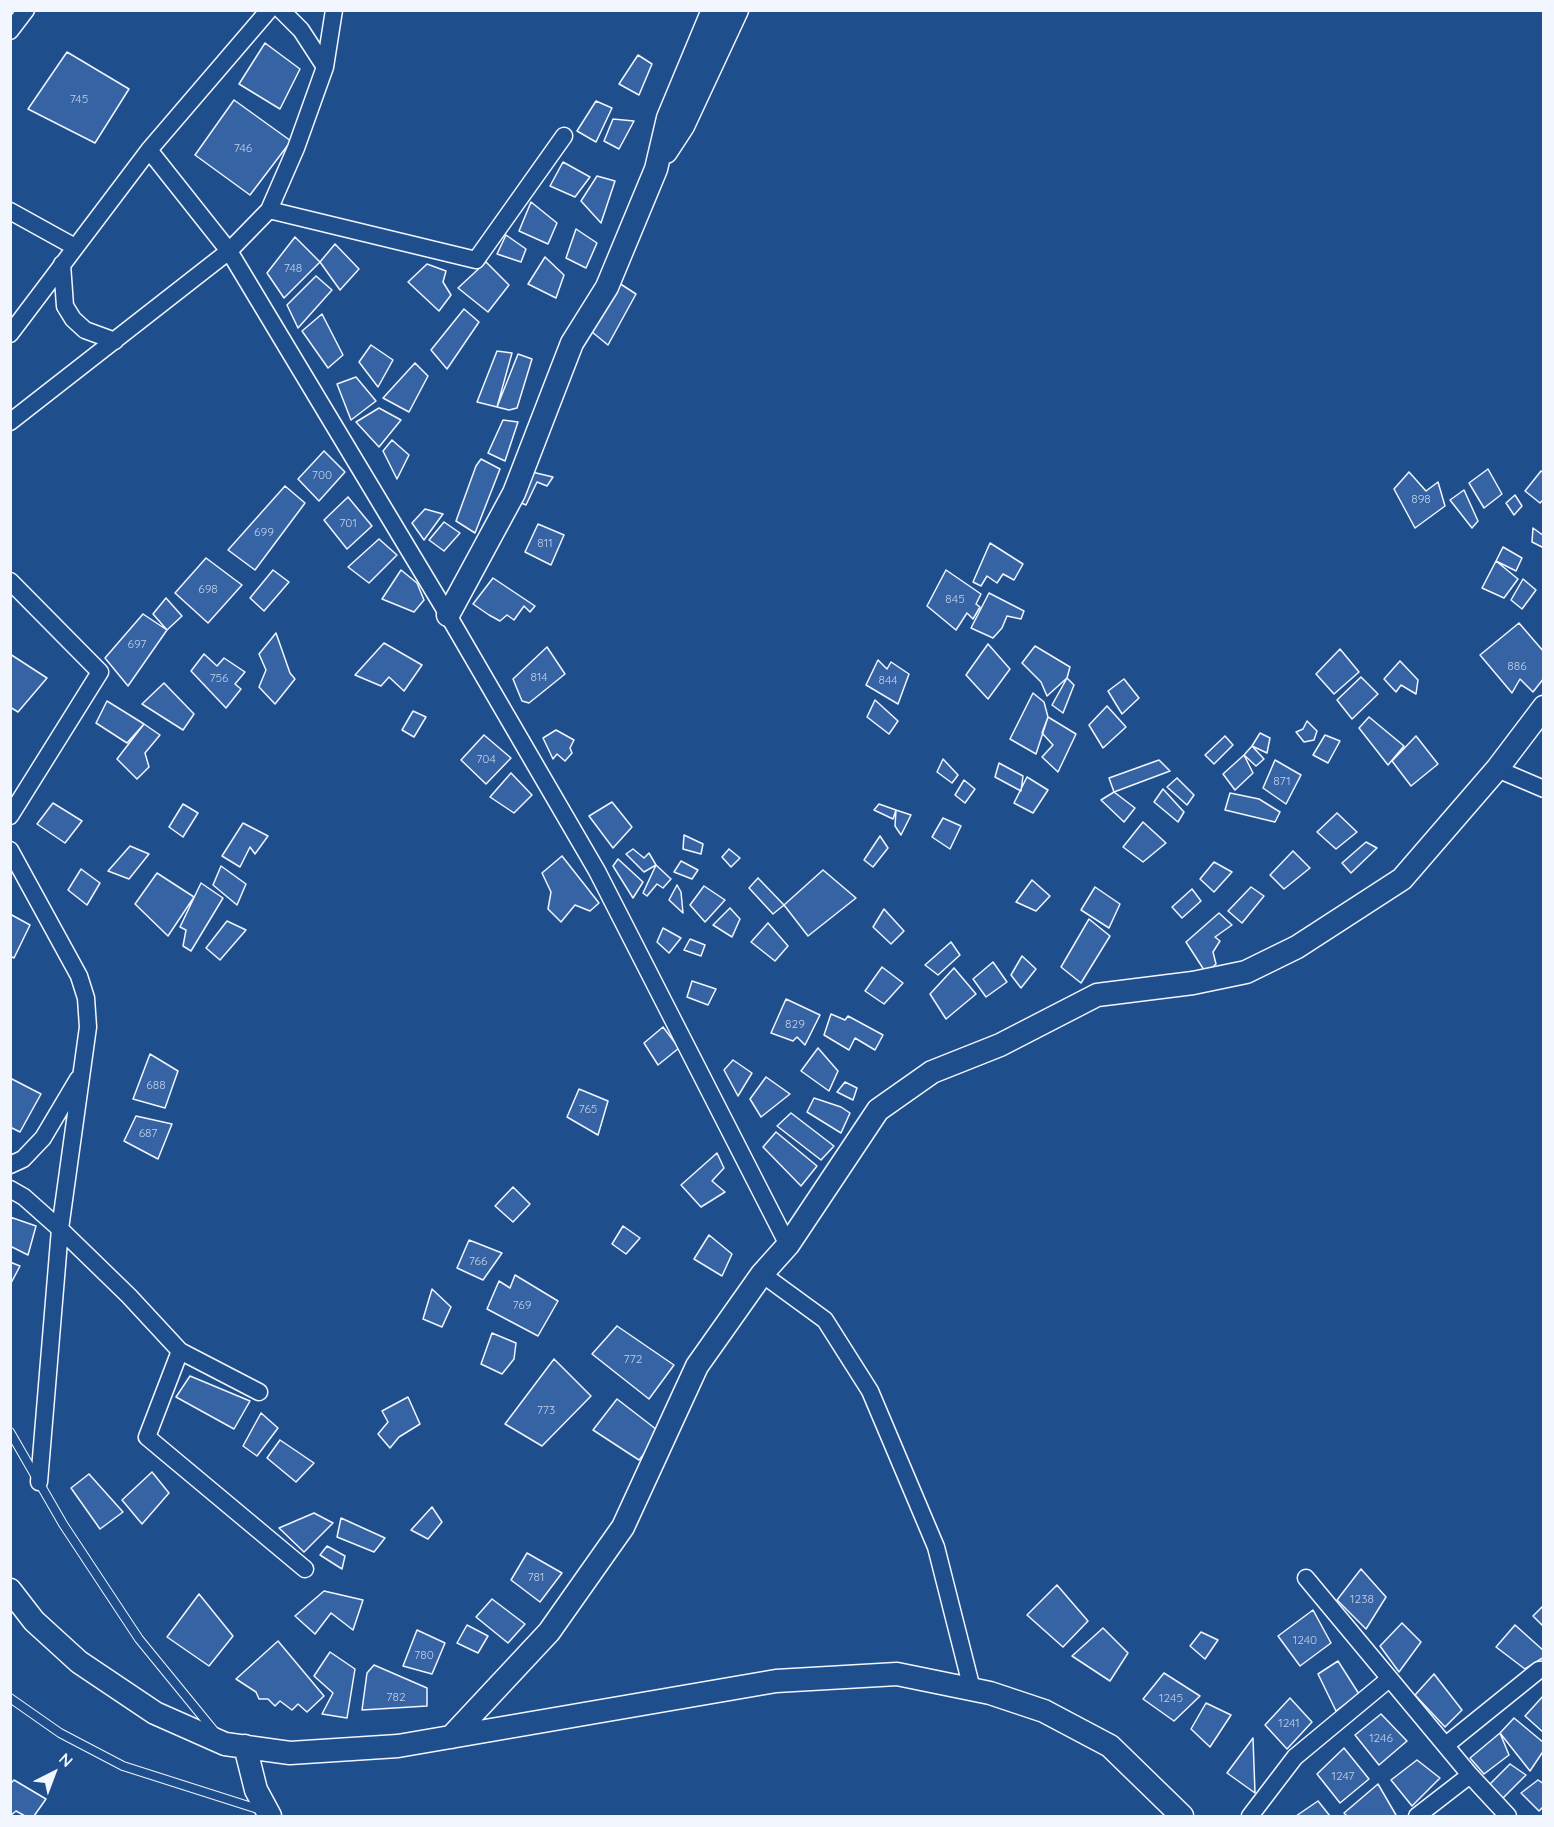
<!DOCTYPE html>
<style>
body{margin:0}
#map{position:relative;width:1554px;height:1827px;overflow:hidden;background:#1f4e8c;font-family:Quicksand,sans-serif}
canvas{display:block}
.frame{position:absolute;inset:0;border:12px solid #f2f6ff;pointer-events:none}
.north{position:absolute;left:24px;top:1743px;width:60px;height:60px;-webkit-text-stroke:4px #1f4e8c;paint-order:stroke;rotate:42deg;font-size:16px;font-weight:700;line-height:24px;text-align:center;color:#f2f6ff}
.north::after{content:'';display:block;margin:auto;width:21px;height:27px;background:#f2f6ff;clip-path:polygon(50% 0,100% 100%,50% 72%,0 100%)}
</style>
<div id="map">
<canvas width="1554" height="1827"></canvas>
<div class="frame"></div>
<div class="north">N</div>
</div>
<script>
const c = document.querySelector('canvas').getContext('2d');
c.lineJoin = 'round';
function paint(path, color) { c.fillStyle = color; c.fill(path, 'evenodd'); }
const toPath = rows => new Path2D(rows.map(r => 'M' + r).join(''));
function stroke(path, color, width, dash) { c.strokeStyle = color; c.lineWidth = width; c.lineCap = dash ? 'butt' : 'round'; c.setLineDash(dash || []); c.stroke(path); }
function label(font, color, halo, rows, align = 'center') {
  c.font = font + ' Quicksand,sans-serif'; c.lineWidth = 4.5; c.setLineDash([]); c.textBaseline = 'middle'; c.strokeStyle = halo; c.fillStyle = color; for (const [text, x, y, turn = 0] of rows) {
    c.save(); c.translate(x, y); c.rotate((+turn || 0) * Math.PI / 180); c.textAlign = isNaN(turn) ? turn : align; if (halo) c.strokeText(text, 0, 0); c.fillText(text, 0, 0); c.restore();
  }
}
const building = toPath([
 [265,43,300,69,280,109,239,84,265,43],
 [67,52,129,89,95,143,28,109,67,52],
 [638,55,652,64,639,95,619,84,638,55],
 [234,100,291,141,250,195,195,155,234,100],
 [596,101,612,108,596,142,577,131,596,101],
 [613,119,634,121,619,149,604,141,613,119],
 [563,162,590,177,575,197,550,186,563,162],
 [597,176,615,181,601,223,581,201,597,176],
 [531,202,557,223,548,244,519,231,531,202],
 [576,229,597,243,586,268,566,258,576,229],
 [506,235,526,249,521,262,497,254,506,235],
 [295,237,320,262,284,298,267,273,295,237],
 [335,244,359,269,340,290,320,262,335,244],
 [545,257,564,275,556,298,528,284,545,257],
 [486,262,509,285,488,312,458,288,486,262],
 [427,264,446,271,443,282,451,295,439,311,408,282,427,264],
 [316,276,332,290,298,328,287,305,316,276],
 [619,283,636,294,608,345,592,332,619,283],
 [464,309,479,322,447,369,431,350,464,309],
 [322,314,343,355,328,368,302,331,322,314],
 [371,345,393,360,378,387,359,362,371,345],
 [497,351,512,353,497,407,477,402,497,351],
 [518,354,532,359,517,408,509,410,497,407,518,354],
 [415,363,428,376,409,412,383,398,415,363],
 [356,377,376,401,351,420,337,384,356,377],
 [379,408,401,420,379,447,356,422,379,408],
 [503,420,518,422,505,461,488,453,503,420],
 [392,440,409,455,397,479,383,451,392,440],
 [324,451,345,472,319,501,298,479,324,451],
 [481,459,500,469,475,533,456,521,476,466,481,459],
 [1488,469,1502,494,1484,508,1469,483,1488,469],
 [1541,471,1544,473,1544,499,1540,503,1525,491,1541,471],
 [532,472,553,477,547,486,537,482,526,505,519,502,532,472],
 [1409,472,1426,491,1438,482,1445,506,1415,528,1394,489,1409,472],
 [285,486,305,503,255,570,228,550,285,486],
 [1464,490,1478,521,1472,528,1450,500,1464,490],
 [1515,495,1522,506,1514,515,1506,503,1515,495],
 [348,497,372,526,347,549,324,520,348,497],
 [425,509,443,514,424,540,412,523,425,509],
 [444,522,460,533,444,551,429,540,444,522],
 [538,524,564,535,551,565,525,552,538,524],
 [1533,528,1544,536,1544,548,1532,542,1533,528],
 [379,539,397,555,369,583,348,567,379,539],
 [990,543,1023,564,1014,580,1003,574,997,583,987,576,981,586,973,582,990,543],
 [1503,547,1522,558,1516,571,1496,561,1503,547],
 [206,558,242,585,208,623,175,593,206,558],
 [1496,561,1518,579,1504,598,1482,588,1496,561],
 [273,570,289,582,264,611,250,598,273,570],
 [401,570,417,583,424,600,414,612,382,599,401,570],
 [946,570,981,594,976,604,980,607,973,619,967,613,956,630,927,606,946,570],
 [493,578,535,606,530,612,524,606,514,620,507,615,500,621,489,615,473,604,493,578],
 [1523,579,1536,590,1522,609,1511,600,1523,579],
 [989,593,1024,611,1021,619,1007,616,1002,628,993,638,971,628,989,593],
 [166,598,182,616,167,630,153,614,166,598],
 [143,614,167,630,128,686,105,658,143,614],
 [1519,623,1544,652,1544,678,1533,692,1520,679,1512,693,1480,655,1519,623],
 [276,633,290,673,295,679,275,704,259,687,266,670,259,654,276,633],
 [384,643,422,665,404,691,389,677,381,686,355,675,384,643],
 [988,644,1010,669,988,699,966,675,988,644],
 [1035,646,1070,667,1067,678,1047,696,1041,682,1022,663,1035,646],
 [547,647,565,674,529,703,522,701,513,679,547,647],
 [1340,649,1359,672,1334,694,1316,674,1340,649],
 [10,654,47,678,18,712,10,707,10,654],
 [204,654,217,666,224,658,245,672,235,684,241,689,226,708,191,671,204,654],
 [878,660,887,669,891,662,909,674,898,704,866,685,878,660],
 [1400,661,1418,680,1416,694,1401,685,1396,692,1384,679,1400,661],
 [1361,677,1378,694,1352,719,1337,700,1361,677],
 [1067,678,1074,685,1063,713,1052,705,1067,678],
 [1124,679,1139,698,1122,714,1108,691,1124,679],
 [164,683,194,714,183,730,142,704,164,683],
 [1033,693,1044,702,1048,717,1036,754,1010,739,1033,693],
 [875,700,898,721,889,734,867,717,875,700],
 [107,701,144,724,127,743,96,723,107,701],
 [1107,706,1126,727,1103,748,1089,725,1107,706],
 [413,711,426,717,414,737,402,730,413,711],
 [1048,717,1076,734,1058,772,1042,757,1053,745,1042,733,1048,717],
 [1369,717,1404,746,1388,765,1359,728,1369,717],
 [1307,721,1317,731,1314,740,1304,742,1296,732,1303,729,1307,721],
 [144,724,160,735,145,753,149,767,137,779,117,759,144,724],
 [556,730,574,740,570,748,572,753,565,761,557,754,553,759,543,738,556,730],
 [1260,733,1270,738,1267,753,1252,746,1260,733],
 [484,735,511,758,486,784,461,760,484,735],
 [1325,735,1340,741,1328,763,1313,755,1325,735],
 [1225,736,1233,745,1214,764,1205,755,1225,736],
 [1416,736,1438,764,1411,786,1392,761,1416,736],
 [1252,746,1264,759,1256,766,1244,755,1252,746],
 [1244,755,1253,773,1235,790,1223,774,1244,755],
 [943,759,958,775,952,783,937,772,943,759],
 [1159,760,1170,771,1114,792,1109,778,1159,760],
 [1275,760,1301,775,1286,804,1263,788,1275,760],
 [999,763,1023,776,1021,791,995,777,999,763],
 [511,773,532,795,514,813,490,797,511,773],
 [1027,777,1048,790,1033,813,1014,803,1027,777],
 [1177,778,1194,795,1187,805,1167,787,1177,778],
 [964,780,975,789,965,803,955,795,964,780],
 [1163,789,1184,812,1178,822,1154,802,1163,789],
 [1114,792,1135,808,1124,822,1101,800,1114,792],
 [1230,793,1259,799,1280,812,1275,822,1225,810,1230,793],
 [612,802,632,827,613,848,589,816,612,802],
 [53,803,82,821,65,843,37,824,53,803],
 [183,804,198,813,183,837,169,827,183,804],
 [879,804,896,810,893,819,874,810,879,804],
 [896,810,911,815,901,835,895,826,896,810],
 [1337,813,1357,832,1336,849,1317,832,1337,813],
 [943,818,961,826,950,849,932,837,943,818],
 [1143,822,1166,843,1143,862,1123,847,1143,822],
 [243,823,268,836,255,854,250,847,240,867,222,856,243,823],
 [684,835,703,844,701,854,683,849,684,835],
 [880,836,888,848,873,867,864,860,880,836],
 [1366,842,1377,848,1351,873,1342,863,1366,842],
 [130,846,149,854,129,879,108,871,130,846],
 [633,849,644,858,649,853,656,865,644,872,626,854,633,849],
 [729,849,740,858,731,867,722,857,729,849],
 [1293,851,1310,868,1284,889,1270,875,1293,851],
 [562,856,599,903,590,911,575,905,561,922,548,909,551,892,542,873,562,856],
 [618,859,643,882,633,898,613,866,618,859],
 [681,861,698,870,692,879,674,872,681,861],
 [1214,862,1232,872,1214,892,1200,879,1214,862],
 [656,865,671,879,663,888,657,884,647,896,643,893,656,865],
 [221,866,246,884,237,905,213,885,221,866],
 [81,869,100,883,87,905,68,890,81,869],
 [823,870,856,898,808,936,784,905,823,870],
 [157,873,194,897,168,936,135,904,157,873],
 [758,878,784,905,773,914,749,888,758,878],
 [1032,880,1050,896,1036,911,1016,902,1032,880],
 [201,883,223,898,191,951,183,946,186,930,180,927,201,883],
 [677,885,681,892,683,913,669,900,677,885],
 [704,886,725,900,705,922,690,905,704,886],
 [1095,887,1120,904,1109,928,1081,910,1095,887],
 [1251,887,1264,896,1242,923,1228,911,1251,887],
 [1192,889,1201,901,1182,918,1172,907,1192,889],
 [730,908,740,919,732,937,713,925,730,908],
 [884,909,904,931,891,944,873,927,884,909],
 [1219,913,1232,925,1215,937,1220,941,1213,952,1216,964,1206,973,1186,942,1219,913],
 [10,914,30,925,14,958,10,956,10,914],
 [1089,919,1110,936,1081,983,1061,967,1089,919],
 [227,921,246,930,220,960,206,948,227,921],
 [768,923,788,946,775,961,751,942,768,923],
 [663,928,681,938,669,953,657,942,663,928],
 [690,939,705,945,701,956,684,950,690,939],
 [951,942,960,955,938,975,925,965,951,942],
 [1022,956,1036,969,1021,988,1011,975,1022,956],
 [993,962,1007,982,986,997,973,979,993,962],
 [882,967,903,983,884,1004,865,991,882,967],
 [954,968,976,994,946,1019,930,994,954,968],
 [692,981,716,989,708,1005,687,997,692,981],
 [786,999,820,1015,805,1045,797,1037,793,1041,771,1033,786,999],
 [831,1014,845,1020,848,1016,883,1035,875,1050,855,1038,849,1050,824,1035,831,1014],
 [663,1027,679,1048,658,1065,644,1043,663,1027],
 [818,1048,838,1071,829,1091,801,1071,818,1048],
 [150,1054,178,1071,165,1108,133,1099,150,1054],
 [733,1060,752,1073,738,1096,724,1070,733,1060],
 [766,1077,790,1094,761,1117,750,1099,766,1077],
 [10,1078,41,1094,20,1132,10,1127,10,1078],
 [845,1082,857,1088,853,1100,837,1092,845,1082],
 [579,1089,608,1101,598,1135,567,1117,579,1089],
 [814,1098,841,1107,850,1113,841,1133,807,1112,814,1098],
 [791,1113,834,1146,821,1160,777,1126,791,1113],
 [136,1116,172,1124,158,1159,124,1141,136,1116],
 [776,1132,817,1166,801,1186,763,1147,776,1132],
 [717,1153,724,1168,712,1181,725,1192,701,1207,681,1185,717,1153],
 [513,1187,530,1204,513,1222,495,1206,513,1187],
 [10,1217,36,1226,28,1255,10,1246,10,1217],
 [623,1226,640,1238,626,1254,612,1244,623,1226],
 [709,1235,732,1254,722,1276,694,1259,709,1235],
 [469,1240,502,1253,483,1280,457,1268,469,1240],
 [10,1262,20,1266,10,1285,10,1262],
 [515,1275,558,1301,538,1336,487,1309,499,1281,510,1288,515,1275],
 [432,1289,451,1307,442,1327,423,1319,432,1289],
 [617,1326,674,1365,649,1399,592,1354,617,1326],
 [492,1333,516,1343,514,1359,502,1374,481,1364,492,1333],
 [554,1359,591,1396,542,1446,505,1424,554,1359],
 [190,1376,250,1401,234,1429,176,1397,190,1376],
 [408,1397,420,1424,399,1437,390,1448,378,1434,388,1422,382,1411,408,1397],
 [617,1399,661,1433,639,1460,593,1430,617,1399],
 [261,1413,278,1428,257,1456,243,1446,261,1413],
 [280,1440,314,1463,296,1482,267,1458,280,1440],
 [152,1472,169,1493,142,1524,122,1500,152,1472],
 [89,1474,123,1512,100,1529,71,1488,89,1474],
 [432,1507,442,1522,428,1539,411,1530,432,1507],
 [314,1513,333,1523,304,1552,279,1528,314,1513],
 [341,1518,385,1538,374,1552,337,1537,341,1518],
 [327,1546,345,1556,342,1569,320,1555,327,1546],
 [527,1553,562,1573,540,1602,511,1580,527,1553],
 [1361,1569,1386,1597,1366,1629,1337,1600,1361,1569],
 [1057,1585,1088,1621,1063,1647,1027,1615,1057,1585],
 [324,1591,363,1600,353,1630,331,1613,315,1634,295,1616,324,1591],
 [199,1594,233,1636,209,1666,167,1637,199,1594],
 [492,1599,525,1624,508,1643,476,1617,492,1599],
 [1544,1605,1544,1627,1533,1616,1544,1605],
 [1313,1610,1331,1643,1300,1666,1278,1636,1313,1610],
 [1402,1623,1421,1642,1399,1672,1380,1646,1402,1623],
 [467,1625,488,1636,478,1653,457,1643,467,1625],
 [1515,1625,1544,1651,1544,1657,1525,1669,1496,1647,1515,1625],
 [1103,1628,1128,1653,1110,1681,1072,1656,1103,1628],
 [417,1630,445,1643,432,1674,403,1666,417,1630],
 [1201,1632,1218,1640,1205,1659,1190,1646,1201,1632],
 [278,1641,324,1696,307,1712,298,1704,292,1710,280,1701,275,1706,268,1699,259,1699,256,1692,236,1679,278,1641],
 [330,1652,355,1669,347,1718,322,1714,333,1693,314,1676,330,1652],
 [1338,1661,1359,1694,1336,1711,1318,1674,1338,1661],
 [374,1665,427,1688,427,1706,362,1710,367,1673,374,1665],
 [1164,1673,1200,1696,1174,1721,1143,1699,1164,1673],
 [1434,1674,1462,1710,1445,1727,1415,1695,1434,1674],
 [1544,1695,1544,1733,1525,1716,1544,1695],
 [1290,1698,1312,1722,1287,1749,1265,1725,1290,1698],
 [1206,1703,1231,1715,1210,1747,1191,1729,1206,1703],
 [1381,1714,1407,1741,1379,1765,1355,1735,1381,1714],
 [1514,1718,1544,1743,1544,1750,1530,1771,1500,1733,1514,1718],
 [1500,1733,1509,1755,1484,1774,1470,1758,1500,1733],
 [1253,1738,1255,1793,1227,1773,1253,1738],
 [1344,1748,1369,1779,1340,1803,1317,1774,1344,1748],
 [1417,1760,1440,1778,1412,1806,1391,1780,1417,1760],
 [1510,1764,1526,1775,1502,1799,1489,1785,1510,1764],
 [14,1780,46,1799,34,1816,25,1816,16,1811,10,1816,10,1784,14,1780],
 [1538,1780,1544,1784,1544,1806,1539,1811,1521,1793,1538,1780],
 [1378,1784,1396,1815,1393,1816,1347,1816,1344,1813,1378,1784],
 [1318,1801,1330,1816,1296,1816,1318,1801]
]);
paint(building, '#3563a3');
stroke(building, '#f2f6ff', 1.5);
const lane = toPath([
 [10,1432,63,1524,139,1639,215,1732],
 [10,1698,60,1733,123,1766,261,1810]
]);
const street = toPath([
 [281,10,301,30,325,67],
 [10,31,26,10],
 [149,150,229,251,269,210,296,148,325,67,334,10],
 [269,210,476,260,564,136],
 [10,211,75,247],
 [62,264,65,306,73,319,85,330,115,341],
 [10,334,149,150,269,10],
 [10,422,229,251,448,615,597,871,788,1245],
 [10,581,100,672,10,816],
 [1497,769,1544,789],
 [10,850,79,976,86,998,88,1027,60,1229,39,1482],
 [10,1165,23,1159,43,1138,78,1079],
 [10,1189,24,1197,60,1229,129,1296,180,1351,259,1392],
 [762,1274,825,1320,870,1391,936,1547,972,1689],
 [180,1351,147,1437,305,1569],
 [1306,1578,1470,1775,1508,1816],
 [1446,1745,1539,1670,1544,1670],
 [1250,1816,1295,1757,1389,1679],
 [1417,1816,1470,1775]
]);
const secondary = toPath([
 [666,152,683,126,737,10],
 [448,615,514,493,572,343,607,287,656,169,668,118,713,10],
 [10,1590,34,1621,79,1662,155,1713,225,1744,290,1753,398,1746,776,1681,897,1674,990,1693,1044,1711,1110,1746,1182,1816],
 [451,1737,549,1632,623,1527,697,1366,762,1274,788,1245,878,1110,932,1072,1000,1045,1097,995,1193,983,1246,972,1297,947,1402,879,1497,769,1544,707],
 [245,1746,256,1790,270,1816]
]);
stroke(lane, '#f2f6ff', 10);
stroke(street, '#f2f6ff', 19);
stroke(secondary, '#f2f6ff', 25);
stroke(lane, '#1f4e8c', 8);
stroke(street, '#1f4e8c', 16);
stroke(secondary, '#1f4e8c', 22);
label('12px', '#c3d1e8', null, [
 ["745",79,99],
 ["746",243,148],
 ["748",293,268],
 ["700",322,475],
 ["898",1421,499],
 ["701",348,523],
 ["699",264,532],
 ["811",545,543],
 ["698",208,589],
 ["845",955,599],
 ["697",137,644],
 ["886",1517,666],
 ["814",539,677],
 ["756",219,678],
 ["844",888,680],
 ["704",486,759],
 ["871",1282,781],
 ["829",795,1024],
 ["688",156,1085],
 ["765",588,1109],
 ["687",148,1133],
 ["766",478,1261],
 ["769",522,1305],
 ["772",633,1359],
 ["773",546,1410],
 ["781",536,1577],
 ["1238",1362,1599],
 ["1240",1305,1640],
 ["780",424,1655],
 ["782",396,1697],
 ["1245",1171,1698],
 ["1241",1289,1723],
 ["1246",1381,1738],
 ["1247",1343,1776]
]);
</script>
